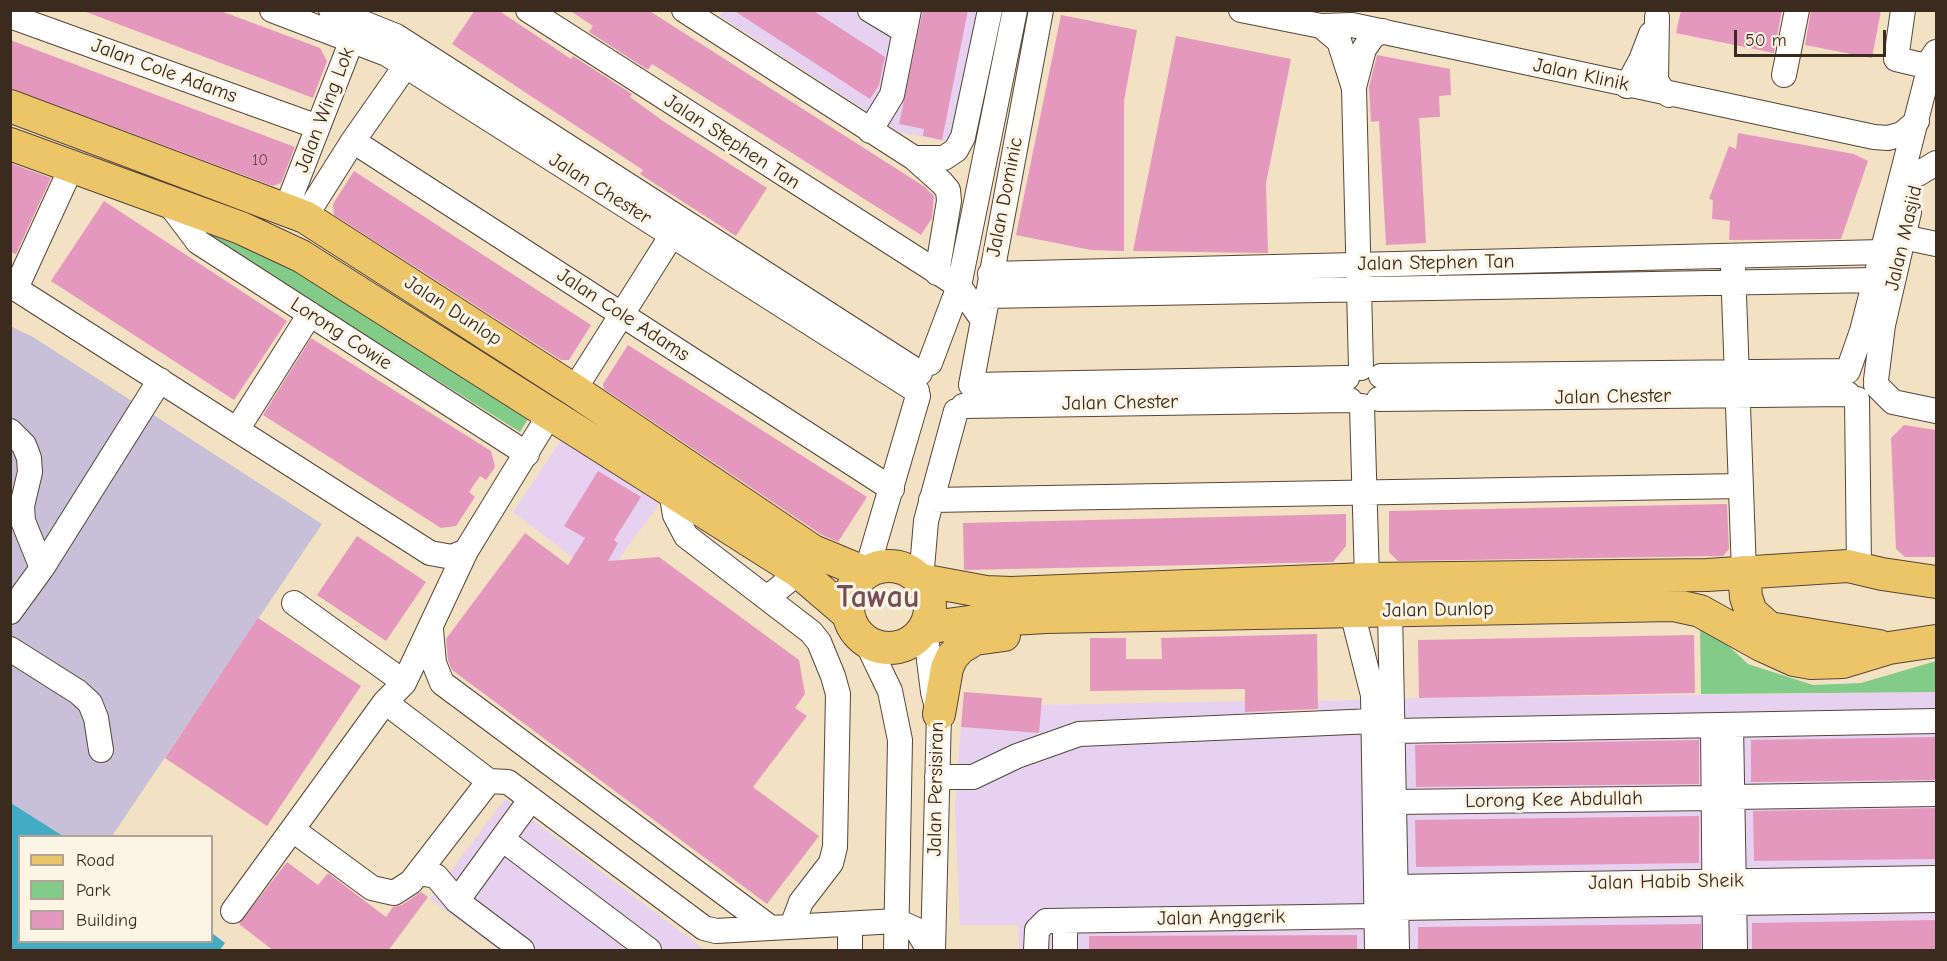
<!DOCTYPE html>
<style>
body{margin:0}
#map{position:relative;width:1947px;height:961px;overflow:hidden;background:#f3e1c3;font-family:"Comic Neue",sans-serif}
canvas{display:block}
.frame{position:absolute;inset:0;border:12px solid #3b2a1e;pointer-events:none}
.legend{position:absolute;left:18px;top:835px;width:195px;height:108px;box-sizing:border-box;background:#fcf5e5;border:2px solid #afa495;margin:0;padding:8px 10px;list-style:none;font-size:18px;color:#3b2a1e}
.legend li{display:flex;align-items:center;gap:12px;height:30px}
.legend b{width:30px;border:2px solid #afa495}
.scale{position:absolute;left:1734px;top:30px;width:152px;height:27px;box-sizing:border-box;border:3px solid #3b2a1e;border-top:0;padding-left:8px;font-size:18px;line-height:21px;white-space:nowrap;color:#3b2a1e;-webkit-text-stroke:4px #fcf5e5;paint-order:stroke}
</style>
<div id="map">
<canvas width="1947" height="961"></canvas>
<div class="frame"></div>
<ul class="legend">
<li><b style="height:8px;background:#edc569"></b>Road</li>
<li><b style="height:16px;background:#82cb88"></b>Park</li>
<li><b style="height:16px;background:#e598bd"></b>Building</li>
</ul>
<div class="scale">50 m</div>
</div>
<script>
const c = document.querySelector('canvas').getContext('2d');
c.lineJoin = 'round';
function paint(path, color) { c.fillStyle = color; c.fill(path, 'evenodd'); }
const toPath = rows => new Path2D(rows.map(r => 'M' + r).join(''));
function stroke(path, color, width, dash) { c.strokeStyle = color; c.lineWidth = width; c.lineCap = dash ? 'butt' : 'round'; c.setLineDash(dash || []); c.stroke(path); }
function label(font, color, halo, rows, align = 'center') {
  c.font = font + ' "Comic Neue",sans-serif'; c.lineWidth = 6; c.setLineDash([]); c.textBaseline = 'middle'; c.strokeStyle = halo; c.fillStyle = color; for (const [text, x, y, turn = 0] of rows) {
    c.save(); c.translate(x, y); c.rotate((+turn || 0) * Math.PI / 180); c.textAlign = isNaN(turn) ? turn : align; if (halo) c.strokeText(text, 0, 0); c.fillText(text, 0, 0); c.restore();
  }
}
paint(toPath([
 [724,10,1000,11,975,147,899,132,720,16],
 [562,439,659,504,603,581,513,512],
 [1936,692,1936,950,1019,950,1018,925,960,925,955,809,961,727,1039,733,1041,705,1245,701,1246,712,1318,711,1318,701,1419,698],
 [505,799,705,950,776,950,499,950,430,899]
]), '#e6d2f0');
paint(toPath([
 [10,326,33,337,322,524,112,836,63,836,11,803]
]), '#c8bfd8');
paint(toPath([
 [209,234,281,262,528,419,520,432,212,239],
 [1700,626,1720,638,1748,664,1813,685,1861,683,1936,661,1936,692,1701,694]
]), '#82cb88');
paint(toPath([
 [11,803,63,836,20,836,20,942,212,942,212,933,225,943,220,950,11,950]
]), '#43abc3');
paint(toPath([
 [81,10,218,10,320,48,327,61,313,98],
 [475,10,498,10,571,59,573,56,632,94,630,97,663,121,767,188,736,236,640,174,643,170,452,44],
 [569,10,648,10,925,187,934,196,932,218,921,235,652,64,648,70,589,32,593,26],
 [733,10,812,10,885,57,879,85,870,99],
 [923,10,968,10,942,140,923,136,924,129,899,124],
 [1681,10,1782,10,1774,53,1676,33],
 [1811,10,1881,10,1872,58,1805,45],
 [1061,15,1137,30,1124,101,1124,251,1091,250,1016,235],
 [1176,36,1291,59,1266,183,1268,253,1133,251],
 [10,40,295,147,281,183,273,186,10,88],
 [1377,55,1450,69,1451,95,1439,96,1440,117,1419,118,1426,243,1386,245,1379,121,1371,122,1369,87],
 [1738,133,1854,154,1868,161,1841,239,1729,240,1730,221,1712,219,1713,200,1709,199,1729,146,1736,149],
 [10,163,51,178,16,254,10,252],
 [354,171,591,325,569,360,561,360,334,215,333,204],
 [104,201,287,321,234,400,51,281],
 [311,338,491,451,495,467,486,480,480,476,469,492,475,497,456,526,441,528,263,415],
 [628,345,867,497,838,542,822,535,604,389,603,384],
 [1904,425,1936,430,1936,557,1905,557,1896,549,1891,438],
 [598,471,641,497,614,540,618,543,608,561,659,557,799,660,805,694,795,708,807,716,753,787,819,836,767,904,452,670,448,660,446,639,525,533,568,565,585,538,564,526],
 [1727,504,1729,549,1723,556,1398,561,1389,552,1389,511],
 [1346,514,1346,546,1333,562,964,570,963,523],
 [357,536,426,582,386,641,317,595],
 [258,618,361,686,267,826,165,758],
 [1317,634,1318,709,1245,712,1245,689,1090,691,1090,638,1126,638,1126,659,1162,659,1161,638],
 [1694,635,1695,693,1419,698,1418,640],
 [964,692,1042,698,1039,733,961,727],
 [1936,737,1936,780,1751,782,1751,740],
 [1699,740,1699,784,1416,787,1415,745],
 [1936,808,1936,859,1754,861,1753,811],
 [1699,816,1699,863,1416,867,1415,820],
 [287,862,318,885,328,873,386,917,393,907,402,905,421,892,428,897,388,951,274,951,239,924],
 [1936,920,1936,951,1752,951,1752,923],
 [1701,924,1701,951,1418,951,1418,927],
 [1357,935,1357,951,1089,951,1089,936]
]), '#e598bd');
const minor = toPath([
 [272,10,387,54,917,391],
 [331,10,396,36,920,373],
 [528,10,959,286,982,319],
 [684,10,914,158,942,183,948,190,949,201,937,273],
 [870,10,905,31],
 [1241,10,1321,26,1352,25,1874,137,1888,138,1902,134,1917,121],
 [1903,10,1896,59,1930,67],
 [10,16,318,127],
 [1657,17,1656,80,1662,90,1669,95],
 [1321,26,1339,41,1354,88,1361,368],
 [1784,75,1797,10],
 [1627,86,1641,60,1651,34],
 [1354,87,1364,49,1373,36,1383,31],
 [870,131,892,95,909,10],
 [353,141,892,489],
 [914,158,944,158,956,150,963,137,990,10],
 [1918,174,1936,163],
 [167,201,198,242,527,454],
 [286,209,357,27],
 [305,217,353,141,414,54],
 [1903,237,1936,244],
 [1733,267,1744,572],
 [990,274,1882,252],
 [10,285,430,553,452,557,466,551],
 [16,288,72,166],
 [986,296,1875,280],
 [930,363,959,286,1015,10],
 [1381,376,1848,371,1862,331,1932,58,1936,52],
 [1876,380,1883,325,1909,212],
 [971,385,1041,10],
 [971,385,1347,378],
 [1876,385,1893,402,1936,411],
 [574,390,672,235],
 [1379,399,1848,394],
 [1857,399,1859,567],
 [963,406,1350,400],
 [1362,406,1367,579],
 [238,428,310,314],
 [10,431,24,445,29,458,30,472,22,506,23,521,42,568],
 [671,491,675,515,686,536,811,632,819,642,833,676,838,694,835,847,831,863,801,902,792,926],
 [931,500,1741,486],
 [866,573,918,396],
 [921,580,926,521,956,411],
 [767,598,799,572],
 [294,603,394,675],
 [1390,611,1397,950],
 [10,612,42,568,160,380],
 [1352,612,1373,695,1377,950],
 [925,628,933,692,939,714,933,950],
 [431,630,434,663,442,683,771,928],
 [866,641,890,691,900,740,896,950],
 [10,649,78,692,90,703,96,718,101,750],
 [385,702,489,781,508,782,704,928,716,931,897,921,917,930,929,950],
 [1731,725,1735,950],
 [1713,726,1715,950],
 [1394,731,1936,721],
 [937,777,973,777,1017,756,1079,734,1373,721],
 [1732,797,1936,794],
 [1395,802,1713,798],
 [293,830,372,888,394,893,411,882,489,781],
 [502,839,649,950],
 [419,873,436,876,457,901],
 [1396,887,1936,878],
 [1396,908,1936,900],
 [233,911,385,702,404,683,466,551,550,414],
 [1065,921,1065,950],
 [522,950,457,901,531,799],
 [850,950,850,924],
 [1036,950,1037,930,1046,921,1376,916]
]);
const major = toPath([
 [10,106,305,217,574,390,813,551,866,573],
 [10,144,241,228,301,256,799,572,848,614],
 '848 607a41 41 0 1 1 82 0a41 41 0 1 1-82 0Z',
 [1744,572,1746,597,1751,612,1769,628,1879,646],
 [921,580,986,592,1011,593,1367,579,1707,575,1848,566,1882,574,1936,582],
 [925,628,976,621,1046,617,1673,605,1700,611,1761,645,1794,660,1811,663,1843,662,1889,648,1936,641],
 [939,714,947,668,952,657,960,648,975,639,1004,635]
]);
stroke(minor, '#574537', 26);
stroke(major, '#574537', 34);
stroke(minor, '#fff', 24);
stroke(major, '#edc569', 32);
label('16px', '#664646', null, [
 ["10",260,160]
]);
label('20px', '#3b2a1e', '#fcf5e5', [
 ["Jalan Cole Adams",164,71,20],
 ["Jalan Klinik",1581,75,12],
 ["Jalan Wing Lok",325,110,-69],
 ["Jalan Stephen Tan",732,142,33],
 ["Jalan Chester",600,189,32],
 ["Jalan Dominic",1005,197,-79],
 ["Jalan Masjid",1904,238,-77],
 ["Jalan Stephen Tan",1436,263,-1],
 ["Jalan Dunlop",453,311,33],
 ["Jalan Cole Adams",623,315,33],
 ["Lorong Cowie",341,334,33],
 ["Jalan Chester",1613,397,-1],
 ["Jalan Chester",1120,403,-1],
 ["Jalan Dunlop",1438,610,-1],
 ["Jalan Persisiran",936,789,-89],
 ["Lorong Kee Abdullah",1554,800,-1],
 ["Jalan Habib Sheik",1666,882,-1],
 ["Jalan Anggerik",1221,918,-1]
]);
label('bold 32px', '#765056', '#fcf5e5', [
 ["Tawau",878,598]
]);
</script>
